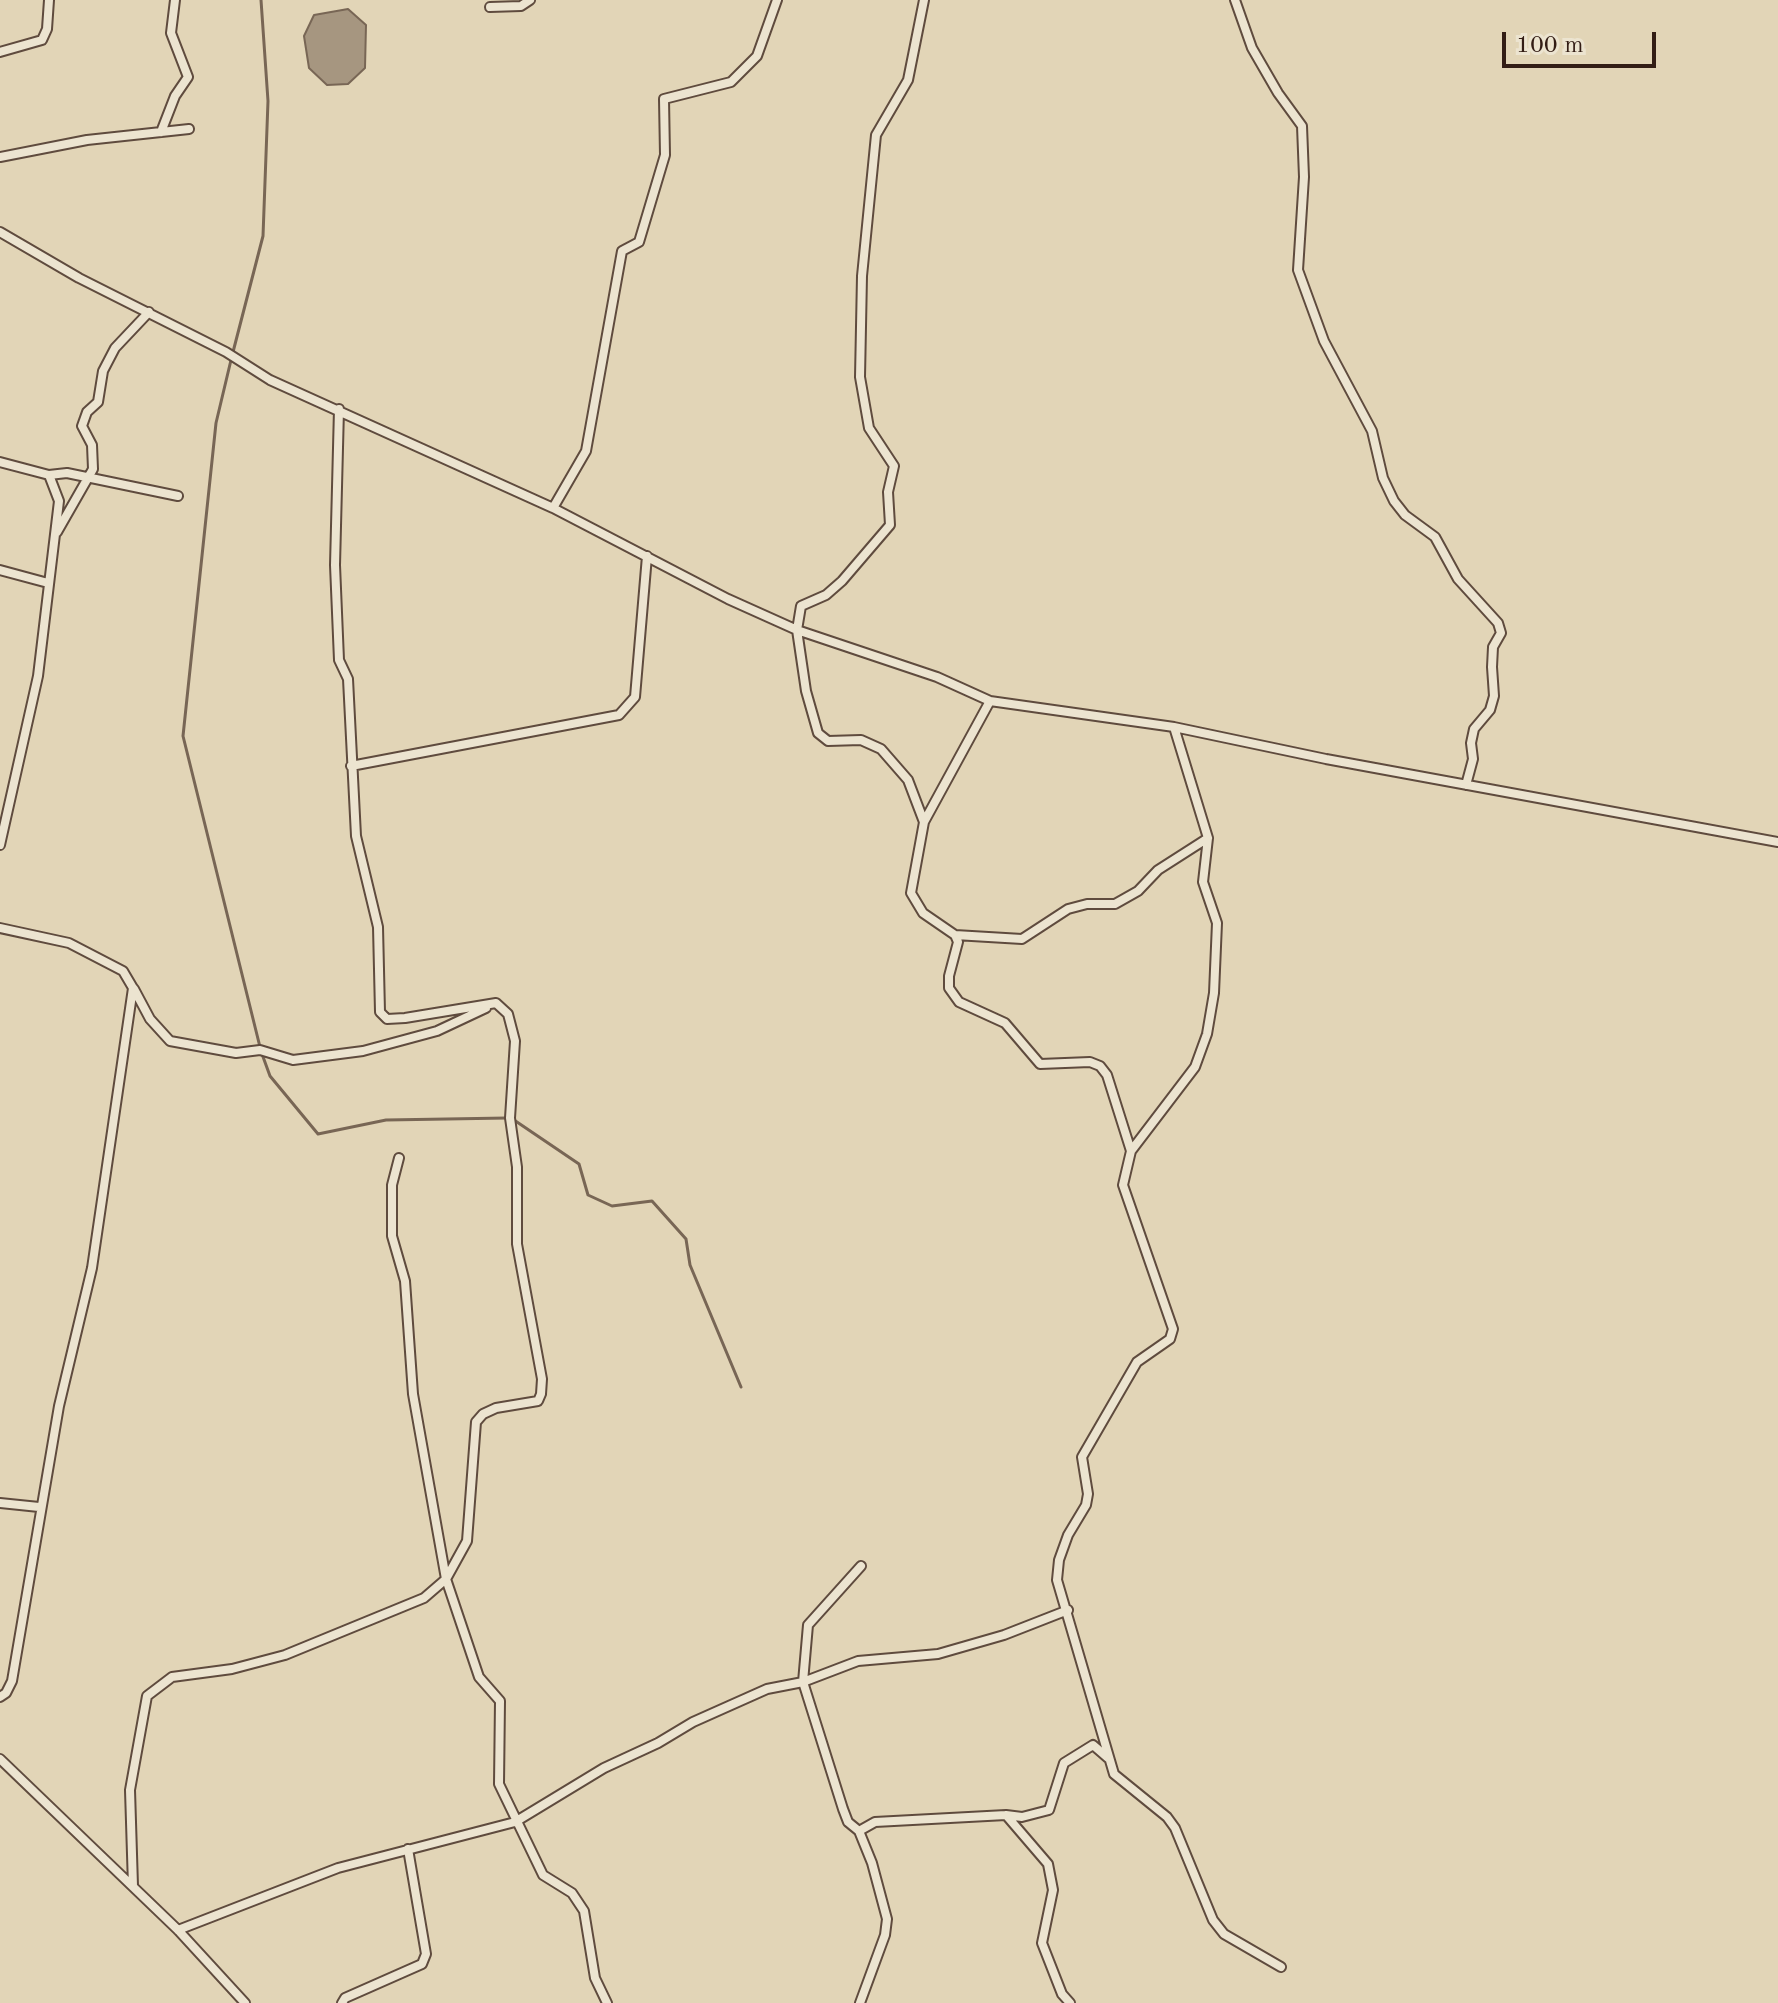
<!DOCTYPE html>
<style>
body{margin:0}
#map{position:relative;width:1778px;height:2003px;overflow:hidden;background:#e2d5b7;font-family:"Old Standard TT",serif}
canvas{display:block}
.scale{position:absolute;left:1502px;top:32px;width:154px;height:36px;box-sizing:border-box;border:4px solid #331d15;border-top:0;padding-left:10px;font-size:24px;line-height:28px;white-space:nowrap;color:#331d15;-webkit-text-stroke:6px #ece4d0;paint-order:stroke}
</style>
<div id="map">
<canvas width="1778" height="2003"></canvas>
<div class="scale">100 m</div>
</div>
<script>
const c = document.querySelector('canvas').getContext('2d');
c.lineJoin = 'round';
function paint(path, color) { c.fillStyle = color; c.fill(path, 'evenodd'); }
const toPath = rows => new Path2D(rows.map(r => 'M' + r).join(''));
function stroke(path, color, width, dash) { c.strokeStyle = color; c.lineWidth = width; c.lineCap = dash ? 'butt' : 'round'; c.setLineDash(dash || []); c.stroke(path); }
const water = toPath([
 [348,9,366,25,365,68,348,84,327,85,309,68,304,36,314,15,348,9]
]);
paint(water, '#a69680');
stroke(water, '#786655', 2);
stroke(toPath([
 [233,352,263,236,268,101,261,0],
 [231,360,216,423,183,736,260,1047],
 [262,1054,270,1076,318,1134,386,1120,507,1118],
 [514,1120,579,1164,588,1195,612,1206,652,1201,686,1239,690,1265,741,1387]
]), '#786655', 3);
const minor = toPath([
 [1235,0,1252,48,1278,93,1302,126,1304,177,1298,270,1324,341,1372,431,1383,478,1394,501,1405,515,1435,537,1458,579,1498,623,1501,633,1493,647,1492,667,1494,696,1490,710,1474,729,1471,743,1473,759,1466,785],
 [490,7,521,6,530,0],
 [0,52,42,40,47,29,49,0],
 [161,132,175,96,188,77,171,33,175,0],
 [0,157,87,140,189,129],
 [0,232,79,278,226,352,270,380,553,508,728,599,797,630,937,677,990,701,1174,727,1326,759,1778,842],
 [0,462,49,475,59,501,38,676,0,845],
 [49,475,67,473,178,496],
 [553,508,586,451,622,251,639,242,665,155,664,99,731,82,757,56,777,0],
 [57,532,93,469,92,445,82,426,87,412,98,402,103,371,115,348,149,312],
 [0,570,48,583],
 [990,701,924,822,911,893,923,913,955,935,958,942,949,976,949,988,959,1002,1005,1023,1040,1064,1090,1062,1100,1066,1107,1075,1131,1151],
 [1174,727,1208,838,1203,882,1217,923,1214,993,1207,1034,1195,1067,1131,1151,1123,1185,1173,1329,1170,1339,1137,1362,1082,1457,1088,1494,1086,1505,1068,1535,1059,1560,1057,1580,1114,1774,1167,1817,1175,1828,1213,1920,1224,1934,1281,1967],
 [351,766,619,715,635,697,647,556],
 [924,822,908,780,881,749,861,740,828,741,818,733,806,691,797,630,801,606,826,595,842,581,890,525,888,492,894,466,869,428,860,377,862,276,876,135,908,80,924,0],
 [0,928,69,943,123,971,133,988,92,1268,59,1406,12,1681,6,1693,0,1697],
 [955,935,1022,939,1068,909,1087,904,1115,904,1138,891,1158,870,1208,838],
 [134,989,150,1019,170,1041,236,1053,260,1050,293,1060,363,1051,437,1031,486,1008],
 [399,1158,392,1185,392,1236,405,1281,413,1394,446,1579,479,1677,500,1701,499,1784,543,1875,572,1893,584,1911,595,1978,607,2003],
 [0,1503,39,1507],
 [0,1759,178,1930,245,2003],
 [1006,1815,1022,1817,1049,1810,1064,1763,1093,1745,1108,1758],
 [859,1831,875,1822,1006,1815,1048,1864,1053,1890,1042,1943,1062,1994,1070,2003],
 [133,1886,130,1790,147,1696,172,1677,232,1669,285,1655,424,1598,446,1579,467,1541,476,1422,483,1414,496,1408,538,1401,541,1394,542,1379,517,1244,517,1167,510,1118,515,1041,508,1014,496,1003,405,1018,387,1019,380,1012,378,927,356,836,348,679,339,660,335,565,339,409],
 [178,1930,338,1868,515,1822,604,1768,658,1743,693,1722,767,1689,803,1682,858,1661,938,1654,1004,1635,1068,1610],
 [342,2003,345,1998,422,1964,426,1954,408,1849],
 [860,2003,885,1935,887,1919,872,1863,859,1831,848,1822,843,1809,803,1682,808,1625,861,1566]
]);
stroke(minor, '#5f4b3e', 12);
stroke(minor, '#ece4d0', 8);
</script>
